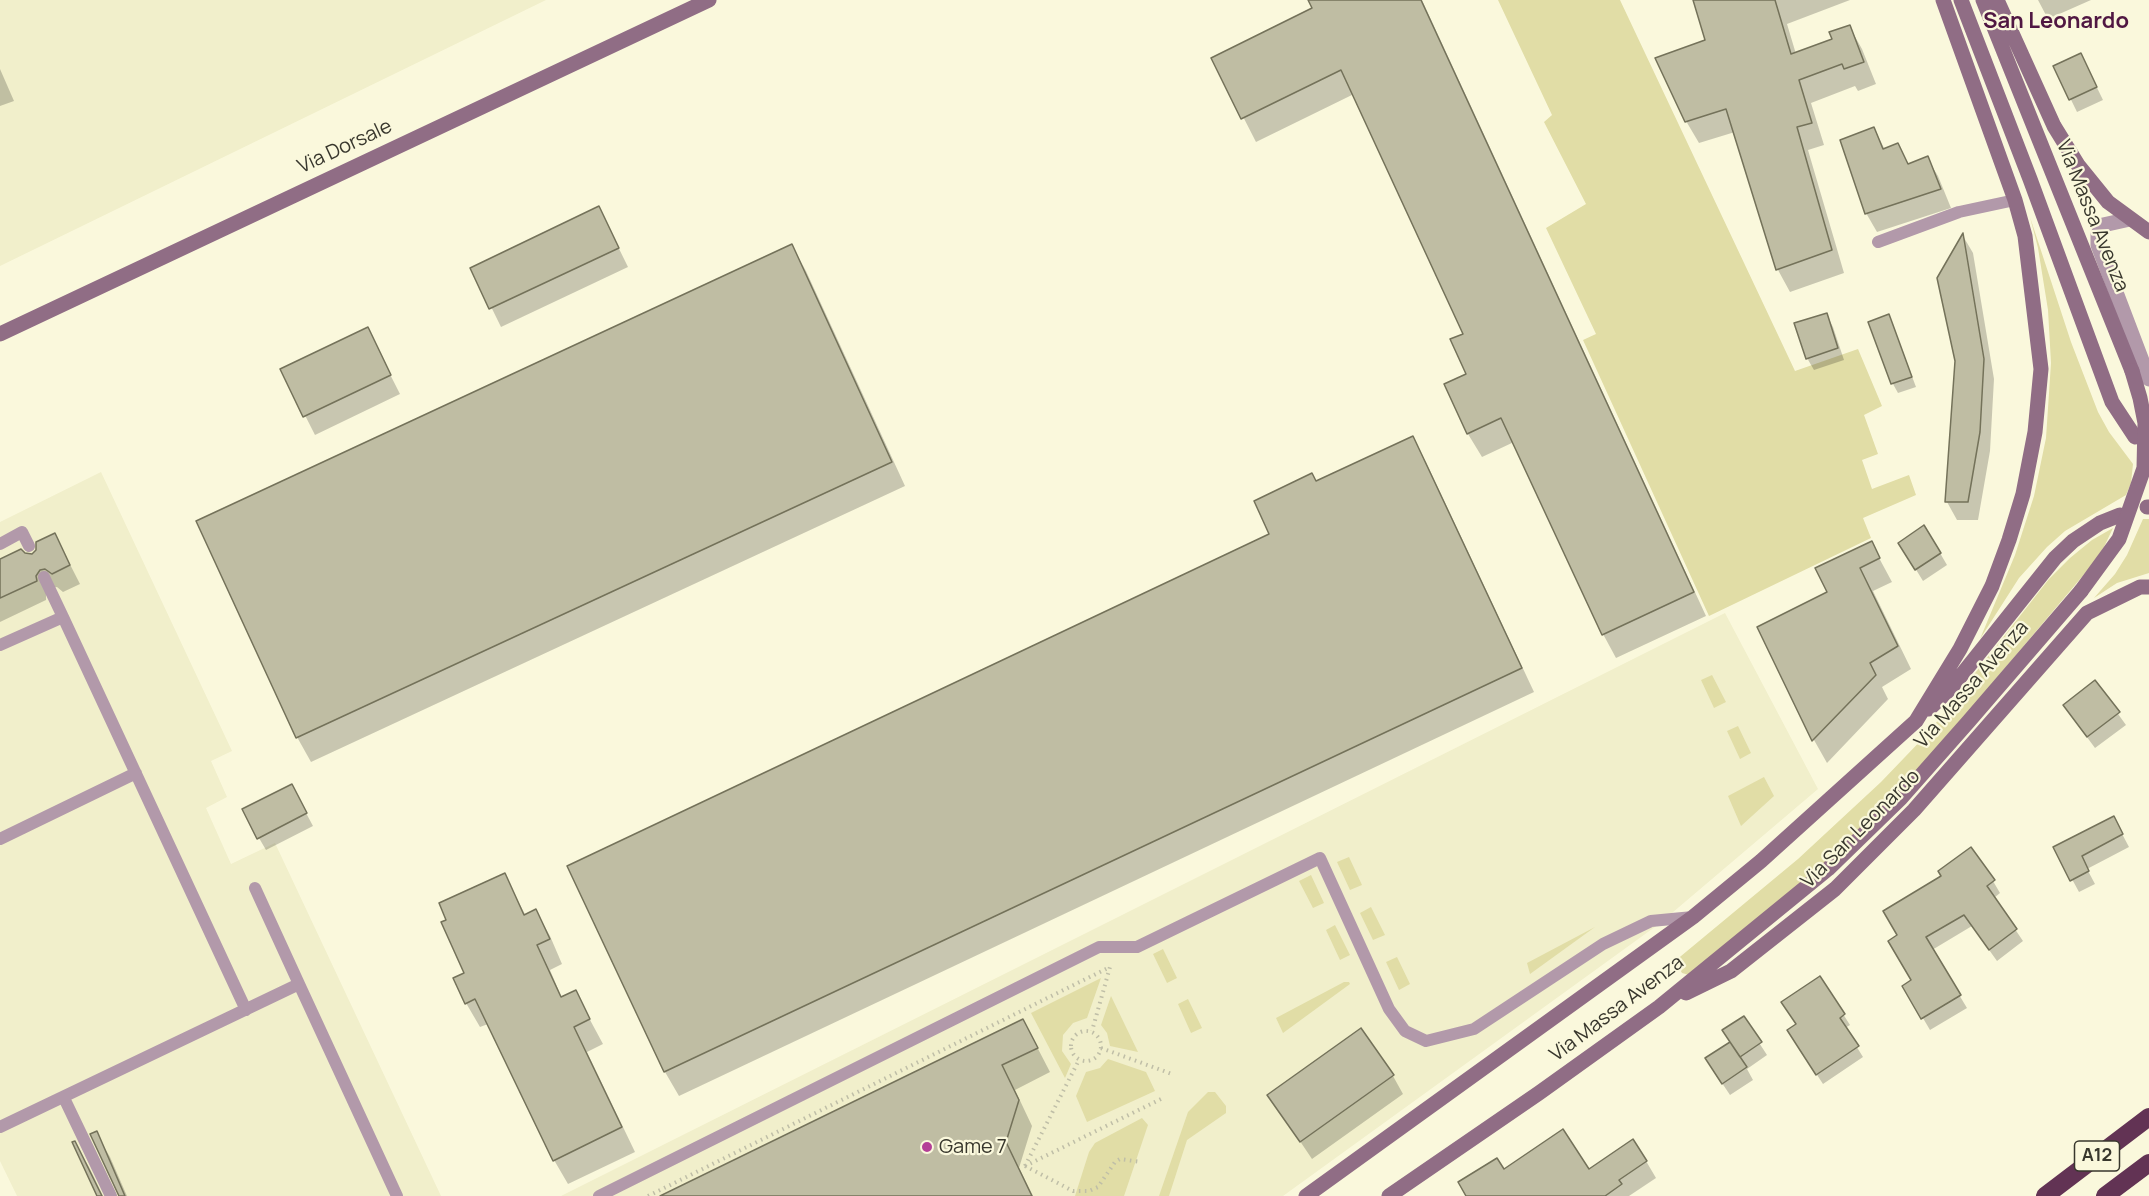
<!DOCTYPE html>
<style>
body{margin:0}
canvas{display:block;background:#faf8dc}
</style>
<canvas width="2149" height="1196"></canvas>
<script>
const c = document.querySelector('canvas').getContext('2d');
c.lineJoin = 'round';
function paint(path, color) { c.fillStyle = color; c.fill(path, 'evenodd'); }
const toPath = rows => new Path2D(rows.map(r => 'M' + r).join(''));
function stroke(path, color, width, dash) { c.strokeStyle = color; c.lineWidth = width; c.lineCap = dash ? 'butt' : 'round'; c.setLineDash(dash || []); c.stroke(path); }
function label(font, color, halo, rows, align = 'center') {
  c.font = font + ' Manrope,sans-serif'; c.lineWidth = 4.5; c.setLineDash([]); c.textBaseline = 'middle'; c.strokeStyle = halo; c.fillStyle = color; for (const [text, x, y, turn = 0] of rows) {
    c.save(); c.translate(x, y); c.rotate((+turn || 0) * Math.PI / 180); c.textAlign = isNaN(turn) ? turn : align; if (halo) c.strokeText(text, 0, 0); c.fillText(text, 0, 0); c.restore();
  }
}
paint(toPath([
 [0,0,546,0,0,266],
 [101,472,232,751,211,761,227,797,206,808,231,864,275,843,441,1196,17,1196,0,1161,0,522],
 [1725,613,1818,789,1659,924,1283,1196,561,1196]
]), '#f1efcb');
paint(toPath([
 [1498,0,1620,0,1795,371,1858,349,1882,406,1864,415,1878,454,1862,460,1872,489,1909,475,1916,495,1863,518,1871,538,1709,616,1583,340,1596,334,1546,228,1586,204,1544,122,1552,115],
 [2030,217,2071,342,2098,412,2109,432,2133,464,2131,483,2126,495,2065,531,2047,547,2019,578,1980,639,2015,555,2034,496,2046,438,2051,363,2048,310,2038,248],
 [2143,519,2149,519,2149,573,2117,583,2094,598,2115,574,2127,555],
 [2113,528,2104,547,2091,566,1931,756,1899,791,1823,865,1689,975,1682,973,1675,961,1798,859,1881,782,1928,733,2049,579,2070,558,2092,540],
 [1712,675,1726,702,1714,708,1701,680],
 [1738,726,1751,753,1740,759,1727,731],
 [1764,777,1774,796,1741,826,1728,796],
 [1349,857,1362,885,1350,890,1337,862],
 [1311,875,1324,903,1313,908,1299,881],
 [1371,907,1385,935,1373,940,1360,913],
 [1335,925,1350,955,1340,960,1326,930],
 [1595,927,1530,974,1527,963],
 [1163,949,1177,978,1167,983,1153,954],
 [1397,957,1410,984,1399,990,1386,962],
 [1101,978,1087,1018,1073,1023,1063,1035,1062,1051,1071,1064,1065,1078,1031,1013],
 [1344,982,1349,982,1350,984,1283,1033,1276,1018],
 [1111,996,1138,1052,1110,1046,1107,1033,1101,1025],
 [1188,999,1202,1028,1191,1033,1178,1004],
 [1108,1059,1146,1072,1155,1091,1087,1122,1076,1096,1086,1072,1100,1068],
 [1208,1092,1215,1092,1226,1106,1226,1113,1187,1140,1169,1196,1159,1196,1188,1112],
 [1142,1118,1148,1125,1124,1196,1075,1196,1089,1152,1095,1143]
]), '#e1dda6');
paint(toPath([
 [1324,0,1422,0,1706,616,1616,658,1603,634,1514,442,1482,457,1468,434,1446,385,1468,375,1465,334,1354,94,1256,142,1213,58,1314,9],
 [1694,0,1850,0,1787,24,1796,54,1833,40,1849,26,1862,49,1876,84,1858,91,1855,86,1811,103,1824,145,1808,150,1844,273,1790,292,1778,270,1735,132,1699,143,1686,121,1707,41],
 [2038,0,2091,0,2048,19],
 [2081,55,2103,100,2077,112,2055,67],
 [0,69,14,101,0,106],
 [1874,128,1885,150,1897,145,1909,165,1927,158,1938,176,1951,208,1877,232,1866,213],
 [599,208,628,267,501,327,472,268],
 [1963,236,1973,253,1994,379,1990,451,1978,520,1957,520,1947,502],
 [792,246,806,271,905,486,311,762,297,737,198,522],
 [1826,314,1833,327,1844,360,1814,370,1807,358],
 [1888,316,1893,326,1916,387,1898,393,1893,384,1870,323],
 [367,329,400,394,315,435,282,370],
 [1412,438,1426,462,1534,692,679,1096,665,1072,569,866,1271,535,1316,483],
 [55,535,80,584,63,592,57,587,50,588,46,595,46,600,0,622,0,561,24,555,33,555],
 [1871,543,1892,582,1873,591,1911,669,1882,687,1888,699,1827,763,1814,740,1759,628,1829,592],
 [1940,553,1947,565,1923,581,1907,555],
 [2095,682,2126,725,2095,748,2072,717],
 [298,798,313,826,266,850,259,838],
 [2120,830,2129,847,2087,869,2095,884,2079,892,2055,848],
 [504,875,526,916,536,911,550,936,562,964,550,970,562,998,575,992,603,1044,587,1052,635,1152,568,1184,554,1160,488,1024,480,1027,466,1003,466,974],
 [1993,881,2000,893,1994,898,2023,941,1997,961,1972,926,1932,950,1967,1008,1930,1030,1904,986,1913,981,1890,941],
 [1820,978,1850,1025,1845,1028,1863,1057,1823,1084,1794,1040,1797,1025],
 [1743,1018,1767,1055,1747,1069,1753,1080,1730,1095,1714,1071,1731,1043],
 [1036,1045,1050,1072,1015,1090,1032,1126,1019,1168,1033,1196,663,1196],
 [1393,1076,1403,1094,1312,1159,1269,1095],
 [96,1133,110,1157,127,1196,120,1196],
 [75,1143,89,1167,103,1196,99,1196],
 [1646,1161,1656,1178,1629,1196,1468,1196,1503,1171,1588,1171]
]), '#0003');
const building = toPath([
 [1308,0,1421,0,1694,592,1602,635,1501,418,1467,434,1444,384,1466,374,1450,339,1463,334,1341,70,1241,119,1211,58,1312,8,1308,0],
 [1693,0,1775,0,1791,54,1832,39,1829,32,1850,25,1864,62,1844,69,1842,64,1799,80,1812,123,1797,127,1832,250,1776,270,1726,109,1685,122,1655,58,1705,40,1693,0],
 [2081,53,2097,87,2069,100,2053,66,2081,53],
 [1874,127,1883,149,1898,143,1908,164,1928,156,1941,189,1865,214,1840,140,1874,127],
 [599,206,619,248,489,309,470,268,599,206],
 [1963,233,1984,359,1980,432,1968,502,1945,502,1955,361,1937,278,1963,233],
 [792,244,892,462,296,738,196,521,792,244],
 [1827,313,1838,348,1806,359,1794,323,1827,313],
 [1889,314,1912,377,1891,384,1868,322,1889,314],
 [368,327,391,375,303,417,280,369,368,327],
 [1413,436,1522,668,664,1072,567,866,1269,534,1254,501,1312,473,1316,481,1413,436],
 [1924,525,1941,553,1915,570,1898,543,1924,525],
 [55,533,70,565,52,574,45,569,40,570,36,576,37,581,0,598,0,559,21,549,25,553,32,554,36,550,36,542,55,533],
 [1872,541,1880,558,1860,568,1898,646,1870,663,1876,675,1812,741,1757,627,1827,592,1815,568,1872,541],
 [2095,680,2120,712,2087,737,2063,705,2095,680],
 [292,784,307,813,257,839,242,809,292,784],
 [2114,816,2123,834,2082,856,2089,871,2070,881,2053,847,2114,816],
 [1971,847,1995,880,1987,886,2017,929,1989,950,1964,915,1926,937,1961,995,1921,1019,1902,986,1911,980,1888,941,1897,935,1883,911,1941,876,1938,871,1971,847],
 [505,873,524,915,536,909,550,939,537,945,561,997,576,990,590,1019,574,1027,622,1127,553,1161,475,999,465,1004,453,978,464,973,441,922,446,920,439,903,505,873],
 [1820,976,1845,1014,1840,1018,1859,1046,1816,1075,1787,1030,1796,1024,1781,1002,1820,976],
 [1744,1016,1762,1042,1740,1057,1722,1030,1744,1016],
 [1023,1019,1038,1048,1002,1065,1019,1100,1006,1142,1032,1196,660,1196,1023,1019],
 [1361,1028,1394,1075,1300,1142,1267,1095,1361,1028],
 [1730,1042,1747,1067,1722,1084,1705,1058,1730,1042],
 [1563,1129,1589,1169,1633,1139,1647,1161,1619,1180,1622,1184,1605,1196,1466,1196,1458,1182,1497,1158,1504,1169,1563,1129],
 [97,1131,125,1196,119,1196,90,1134,97,1131],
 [75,1141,102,1196,97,1196,72,1142,75,1141]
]);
paint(building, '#bfbda3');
stroke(building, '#74725a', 1.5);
stroke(toPath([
 '1071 1046a15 15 0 1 1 30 0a15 15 0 1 1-30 0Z',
 [1101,1048,1172,1074],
 [1025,1166,1163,1098],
 [1025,1166,1073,1191,1089,1191,1098,1187,1115,1162,1120,1159,1141,1162],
 [1025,1166,1079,1060],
 [648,1196,1110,967,1092,1031]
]), '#bfbea7', 4, [1.5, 4.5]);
stroke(toPath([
 [1878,242,1959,212,2015,200],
 [0,544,22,532,29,546],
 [44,577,63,617],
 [0,645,63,617,246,1010],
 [0,839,136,773],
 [299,984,397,1196],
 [64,1098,111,1196],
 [0,1127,299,984,255,888],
 [599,1196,1099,947,1137,947,1320,858,1389,1009,1405,1031,1426,1041,1474,1029,1603,944,1651,921,1693,917]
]), '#b299aa', 12);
stroke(toPath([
 [2130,219,2103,225,2098,234,2098,245,2149,379]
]), '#b299aa', 15);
stroke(toPath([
 [1961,0,2030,179,2112,402,2135,437],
 [1983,0,2132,371],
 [1997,0,2054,126,2078,165,2108,202,2149,232],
 [0,334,709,0],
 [2147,507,2149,507],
 [1929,709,1952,687,2055,558,2073,541,2100,523,2120,515],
 [1686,993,1731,971,1835,889,1914,810,2087,613,2140,587,2149,587],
 [1306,1196,1693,917,1761,861,1916,721,1960,649,1992,586,2009,540,2023,494,2035,432,2041,369,2025,236,2015,200,1943,0],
 [1389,1196,1539,1093,1659,1007,1828,869,1901,798,1969,721,2081,591]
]), '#906d85', 15);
stroke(toPath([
 [2045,1196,2149,1117],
 [2105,1196,2149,1163]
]), '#623354', 18);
stroke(toPath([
 [2081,591,2119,539,2144,468,2145,423,2140,398,2132,371]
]), '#906d85', 15);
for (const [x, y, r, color] of [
 [927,1147,6,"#b43f97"]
]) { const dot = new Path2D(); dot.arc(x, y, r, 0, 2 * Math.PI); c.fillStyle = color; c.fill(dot); stroke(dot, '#faf8dc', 2); }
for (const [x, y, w] of [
 [2097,1156,45]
]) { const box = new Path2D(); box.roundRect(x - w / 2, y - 15, w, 30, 4.5); c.fillStyle = '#faf8dc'; c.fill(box); stroke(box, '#38372d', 1.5); }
label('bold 18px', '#38372d', null, [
 ["A12",2097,1156]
]);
label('20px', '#38372d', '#faf8dc', [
 ["Via Dorsale",345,147,-25],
 ["Via Massa Avenza",2092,216,68],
 ["Via Massa Avenza",1972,685,-49],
 ["Via San Leonardo",1861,829,-45],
 ["Via Massa Avenza",1617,1009,-37]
]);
label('20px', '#38372d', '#faf8dc', [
 ["Game 7",939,1147]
], 'left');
label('bold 22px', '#501742', '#faf8dc', [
 ["San Leonardo",2056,22]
]);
</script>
